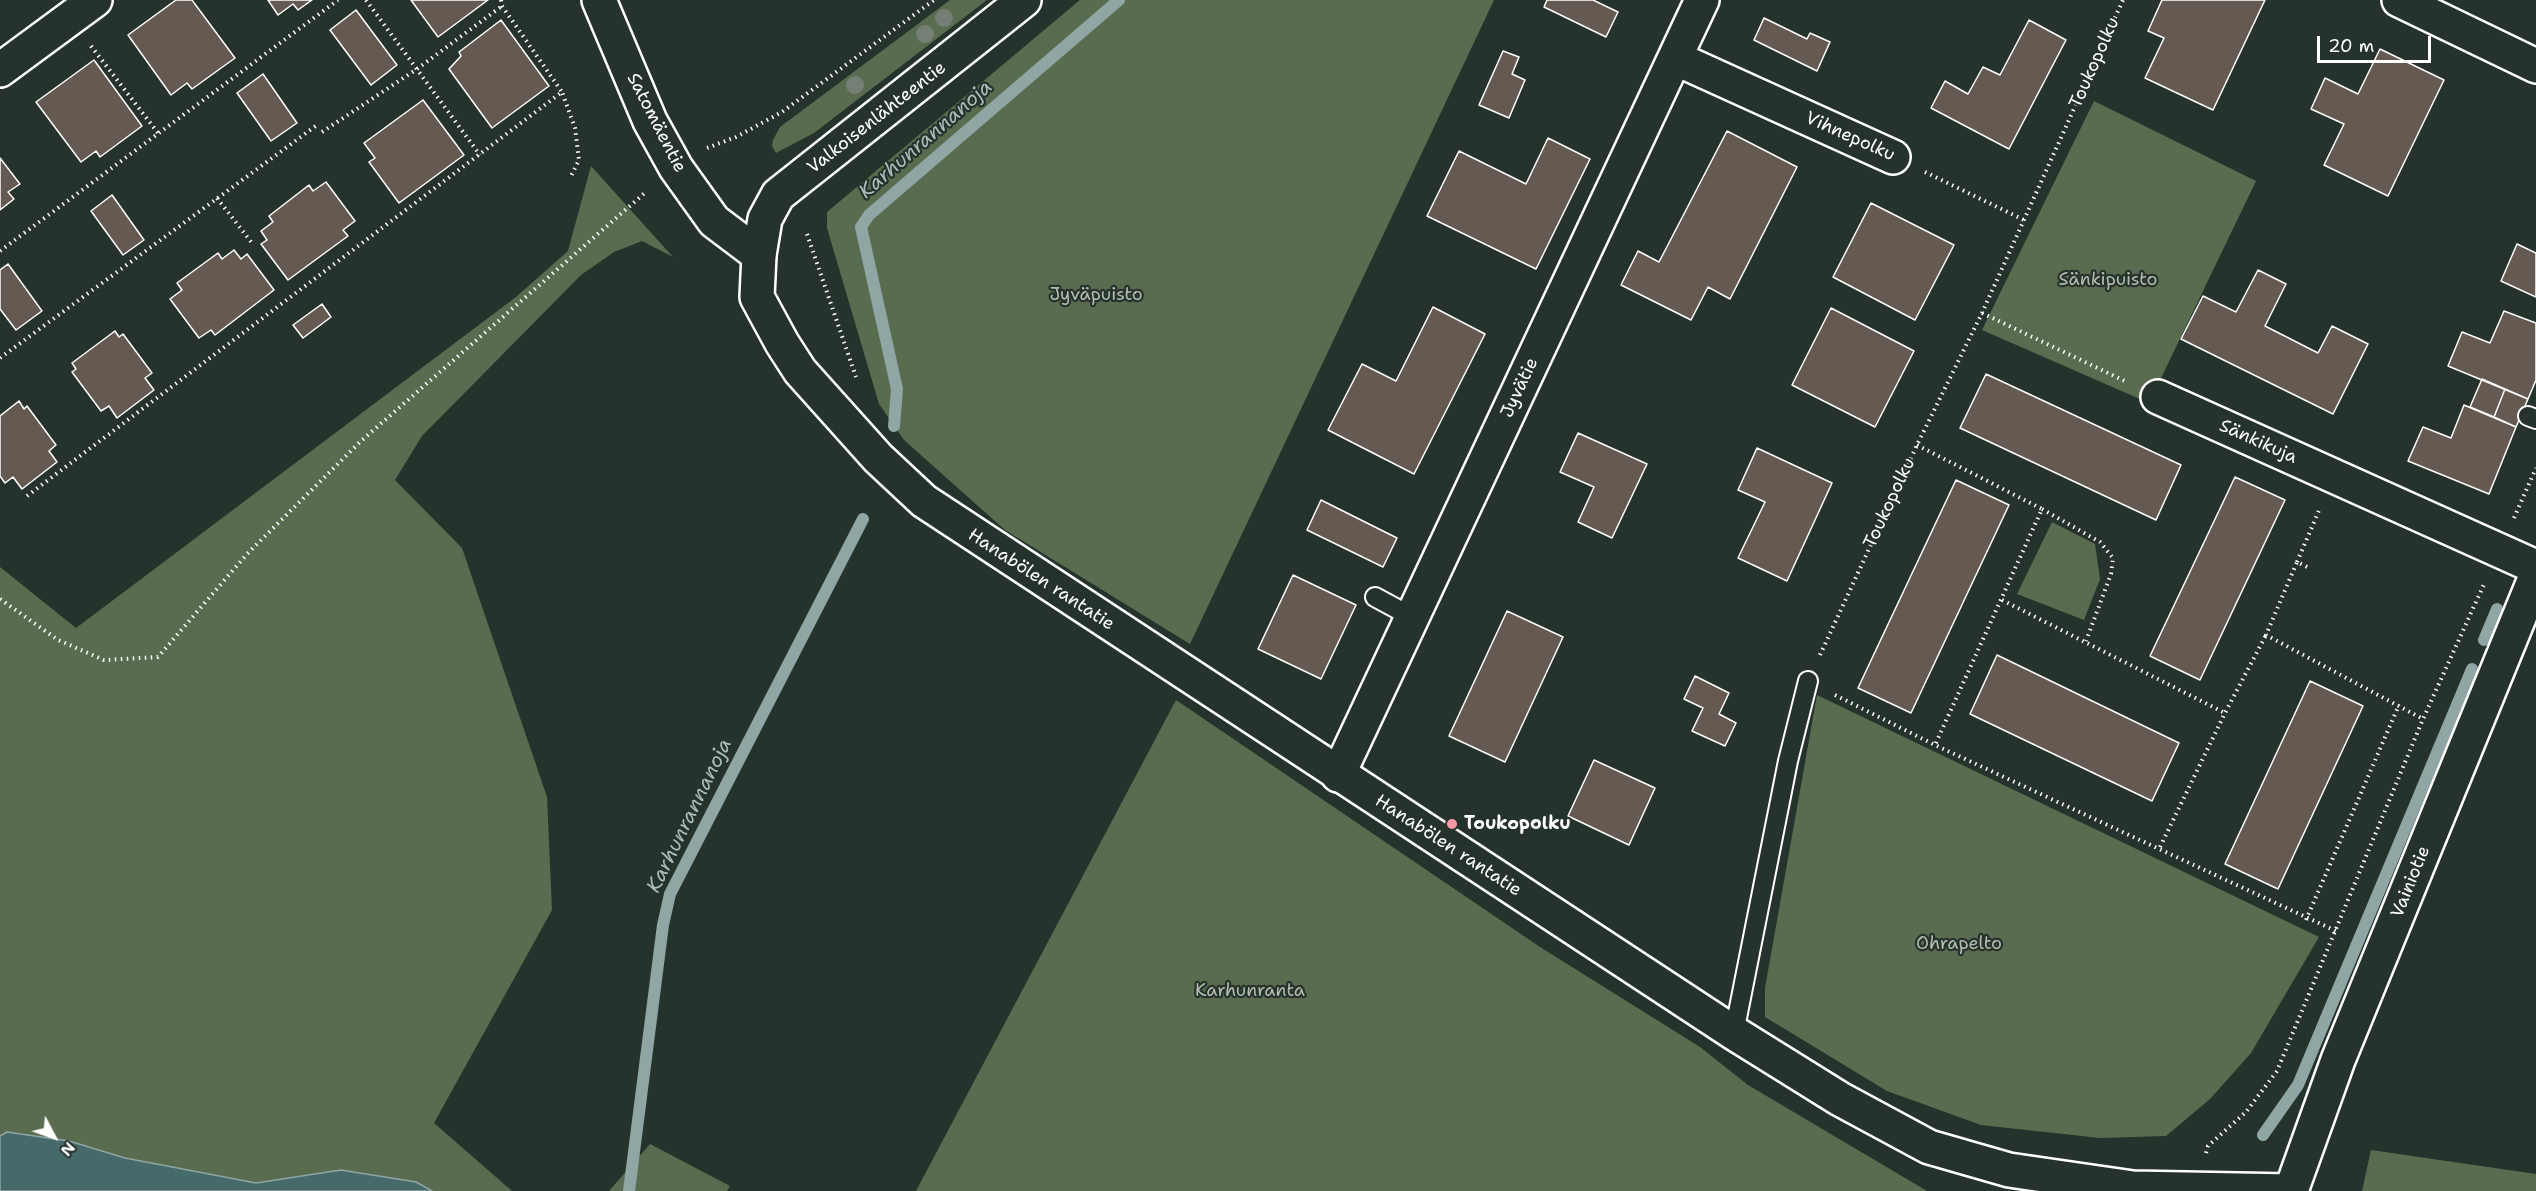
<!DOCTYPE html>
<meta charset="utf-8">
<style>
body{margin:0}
#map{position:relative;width:2536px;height:1191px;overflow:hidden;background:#26332d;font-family:"Shantell Sans",sans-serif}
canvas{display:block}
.north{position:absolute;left:24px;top:1107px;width:60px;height:60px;-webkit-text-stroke:4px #26332d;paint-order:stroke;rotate:131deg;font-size:16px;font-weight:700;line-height:24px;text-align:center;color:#fff}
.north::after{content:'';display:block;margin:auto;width:21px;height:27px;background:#fff;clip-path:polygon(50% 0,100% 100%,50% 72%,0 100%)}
.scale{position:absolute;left:2317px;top:36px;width:114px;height:27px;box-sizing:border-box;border:3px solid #fff;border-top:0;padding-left:8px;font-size:18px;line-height:21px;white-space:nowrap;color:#fff;-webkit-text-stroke:4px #26332d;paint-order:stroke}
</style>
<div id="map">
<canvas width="2536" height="1191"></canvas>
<div class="north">N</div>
<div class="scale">20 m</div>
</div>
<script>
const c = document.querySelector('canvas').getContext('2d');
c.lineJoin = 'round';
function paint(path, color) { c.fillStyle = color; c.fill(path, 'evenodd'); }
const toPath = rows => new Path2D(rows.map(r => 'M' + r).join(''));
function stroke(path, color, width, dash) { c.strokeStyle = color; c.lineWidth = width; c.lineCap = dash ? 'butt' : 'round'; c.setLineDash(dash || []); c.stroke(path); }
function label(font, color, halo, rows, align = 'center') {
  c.font = font + ' "Shantell Sans",sans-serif'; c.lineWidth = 4.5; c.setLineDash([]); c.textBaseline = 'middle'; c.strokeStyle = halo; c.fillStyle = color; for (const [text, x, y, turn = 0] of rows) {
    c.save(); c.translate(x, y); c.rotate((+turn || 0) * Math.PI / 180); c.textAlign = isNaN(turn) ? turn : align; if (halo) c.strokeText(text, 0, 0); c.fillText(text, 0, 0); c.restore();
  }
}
paint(toPath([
 [950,0,987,0,814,133,776,153,772,146,773,140,780,127],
 [1080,0,1494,0,1190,644,1005,530,904,440,879,404,827,228,827,212],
 [2094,101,2256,181,2149,403,1982,330],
 [591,166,673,257,642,241,614,252,581,275,422,436,395,480,462,548,547,797,552,910,434,1123,512,1191,433,1191,416,1182,341,1170,256,1183,125,1158,69,1141,7,1132,0,1136,0,567,76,628,516,297,568,251],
 [2052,522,2095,544,2100,579,2084,620,2017,594],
 [1817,695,2319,937,2251,1053,2210,1099,2166,1136,2100,1138,1981,1125,1887,1091,1765,1017,1765,988],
 [1176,700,1540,947,1700,1047,1748,1085,1927,1191,916,1191],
 [650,1144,730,1186,727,1191,609,1191],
 [2371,1150,2536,1174,2536,1191,2362,1191]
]), '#5a6c4f');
const water = toPath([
 [7,1132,69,1141,125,1158,256,1183,341,1170,416,1182,432,1191,0,1191,0,1136,7,1132]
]);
paint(water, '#456a69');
stroke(water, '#8fa6a5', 1.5);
stroke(toPath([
 [894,426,897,389,861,227,869,215,1119,0],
 [2484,640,2497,609],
 [2263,1135,2298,1085,2472,669],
 [629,1191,663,925,670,894,863,519]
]), '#8fa6a5', 12);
const building = toPath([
 [176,0,192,0,235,58,192,89,187,83,171,95,128,35,176,0],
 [268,0,312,0,298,10,293,4,278,15,268,0],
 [411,0,488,0,438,37,411,0],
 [1547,0,1593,0,1618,12,1606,37,1544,7,1547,0],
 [2162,0,2265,0,2213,110,2145,78,2164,38,2148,31,2162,0],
 [356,10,397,65,371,85,330,30,356,10],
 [1764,18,1807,39,1810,33,1830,42,1817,71,1754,40,1764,18],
 [501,20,549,86,492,128,449,69,461,56,459,52,501,20],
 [2029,20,2066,40,2009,149,1931,108,1945,81,1968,94,1983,67,2000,75,2029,20],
 [2380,49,2444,80,2388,196,2324,165,2344,124,2311,109,2325,78,2358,94,2380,49],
 [1503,51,1519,57,1512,74,1525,80,1509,118,1479,105,1503,51],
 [94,60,142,126,100,157,96,151,81,162,36,102,94,60],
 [263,74,297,123,271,141,237,93,263,74],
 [423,100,464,155,399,203,369,162,375,158,364,143,423,100],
 [1727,131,1797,167,1730,299,1708,287,1691,320,1621,285,1638,251,1659,262,1727,131],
 [1548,138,1590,159,1536,269,1427,216,1459,151,1526,184,1548,138],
 [0,158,20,184,8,192,14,199,0,210,0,158],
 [326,182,355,221,343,230,348,236,288,280,261,244,267,240,261,231,273,222,269,216,309,185,313,191,326,182],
 [112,195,144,240,123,255,91,211,112,195],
 [1871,203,1954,245,1915,320,1833,277,1871,203],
 [2517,244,2536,253,2536,297,2501,281,2517,244],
 [234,250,241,259,247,254,274,290,215,335,211,330,199,338,170,299,182,290,177,283,218,253,222,259,234,250],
 [8,264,42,311,16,330,0,309,0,270,8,264],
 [2258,270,2286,284,2265,326,2318,353,2332,326,2368,344,2333,414,2181,339,2203,296,2236,312,2258,270],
 [322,304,331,317,303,338,293,325,322,304],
 [1433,307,1485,334,1414,474,1328,430,1362,364,1396,381,1433,307],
 [1831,308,1914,351,1875,427,1792,385,1831,308],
 [2504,311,2536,323,2536,380,2528,399,2448,366,2462,332,2490,343,2504,311],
 [115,331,119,337,123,334,152,373,145,378,154,390,117,418,109,406,101,411,72,372,76,369,72,363,115,331],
 [1986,374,2181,465,2156,520,1960,428,1986,374],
 [2482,379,2505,389,2494,417,2470,407,2482,379],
 [2505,389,2528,399,2516,427,2494,417,2505,389],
 [19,401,24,409,27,406,56,445,49,451,57,462,22,489,13,477,5,483,0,476,0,416,19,401],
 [2464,405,2516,427,2489,494,2408,461,2423,427,2451,438,2464,405],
 [1578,433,1647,464,1612,538,1578,522,1594,487,1560,472,1578,433],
 [1757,448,1832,483,1787,581,1738,558,1765,502,1738,490,1757,448],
 [2235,477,2285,500,2200,680,2150,656,2235,477],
 [1956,480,2009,505,1911,713,1858,688,1956,480],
 [1321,500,1397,538,1383,567,1307,530,1321,500],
 [1293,575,1356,605,1321,679,1258,649,1293,575],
 [1507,611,1563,637,1505,762,1449,736,1507,611],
 [1997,655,2179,743,2152,801,1970,714,1997,655],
 [1695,676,1729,693,1719,714,1736,723,1725,746,1692,731,1703,708,1684,699,1695,676],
 [2310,681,2363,706,2278,889,2225,864,2310,681],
 [1594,760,1655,788,1629,845,1568,816,1594,760]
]);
paint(building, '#655a52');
stroke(building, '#fff', 1.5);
const service = toPath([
 [2528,416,2536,419],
 [1375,597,1412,617],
 [1734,1033,1788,761,1808,681]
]);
const minor = toPath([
 [599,0,650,121,676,168,714,221,759,255],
 [2399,0,2536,66],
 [1675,58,1893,157],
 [0,70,95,0],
 [2158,397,2536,567],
 [1338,775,1702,0],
 [2291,1191,2338,1060,2536,576]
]);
const tertiary = toPath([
 [1024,0,778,195,765,219,759,255,757,297,782,343,800,371,878,458,924,501,1734,1033,1840,1099,1929,1147,2009,1170,2133,1188,2291,1191]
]);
stroke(service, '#fff', 22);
stroke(minor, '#fff', 38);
stroke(tertiary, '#fff', 38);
stroke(toPath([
 [366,0,480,155],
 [501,0,502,6,562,92],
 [91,46,158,133],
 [322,132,417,69,502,6],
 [707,148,736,137,782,112,934,0],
 [1925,172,2024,220],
 [217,198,252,243],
 [807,234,856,377],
 [0,251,338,0],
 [1982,313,2127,382],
 [0,358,317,125],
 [1917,445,2042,509,1935,745],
 [27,496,562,92,575,128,579,160,570,178],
 [2042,509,2100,542,2113,558,2111,574,2086,641],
 [2514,518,2536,468],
 [2297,562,2320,508],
 [2307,567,2297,562,2266,635,2423,719],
 [0,599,58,640,104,660,158,657,247,554,361,441,647,191],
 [2002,600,2225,713],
 [1820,655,1917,445,1982,313,2123,0],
 [1835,695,1935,745,2336,931],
 [2160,847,2225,713,2266,635],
 [2306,920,2399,705],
 [2206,1153,2208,1146,2246,1112,2277,1071,2423,719,2485,582]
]), '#fff', 4, [1.5, 4.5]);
stroke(service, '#26332d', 18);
stroke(minor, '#26332d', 33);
stroke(tertiary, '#26332d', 33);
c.fillStyle = '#757f75';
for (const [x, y] of [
 [944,18],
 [925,34],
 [855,85]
]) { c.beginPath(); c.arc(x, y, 9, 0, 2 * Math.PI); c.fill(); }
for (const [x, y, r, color] of [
 [1452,824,6,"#ff9aa2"]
]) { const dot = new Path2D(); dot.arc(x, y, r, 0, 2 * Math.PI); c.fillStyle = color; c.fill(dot); stroke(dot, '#26332d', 2); }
label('18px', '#fff', '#26332d', [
 ["Toukopolku",2095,63,-66],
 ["Valkoisenlähteentie",877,118,-38],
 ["Satomäentie",656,123,63],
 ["Vihnepolku",1850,137,24],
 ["Jyvätie",1520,388,-65],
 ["Sänkikuja",2258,442,24],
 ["Toukopolku",1890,503,-65],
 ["Hanabölen rantatie",1041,580,33],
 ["Hanabölen rantatie",1448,846,33],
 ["Vainiotie",2411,882,-68]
]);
label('18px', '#b5bdb0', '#26332d', [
 ["Sänkipuisto",2108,280],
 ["Jyväpuisto",1096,295],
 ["Ohrapelto",1959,944],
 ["Karhunranta",1250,991]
]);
label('bold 18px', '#fff', '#26332d', [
 ["Toukopolku",1464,824]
], 'left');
label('italic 20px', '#abbcbc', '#26332d', [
 ["Karhunrannanoja",926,140,-41],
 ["Karhunrannanoja",690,816,-64]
]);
</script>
